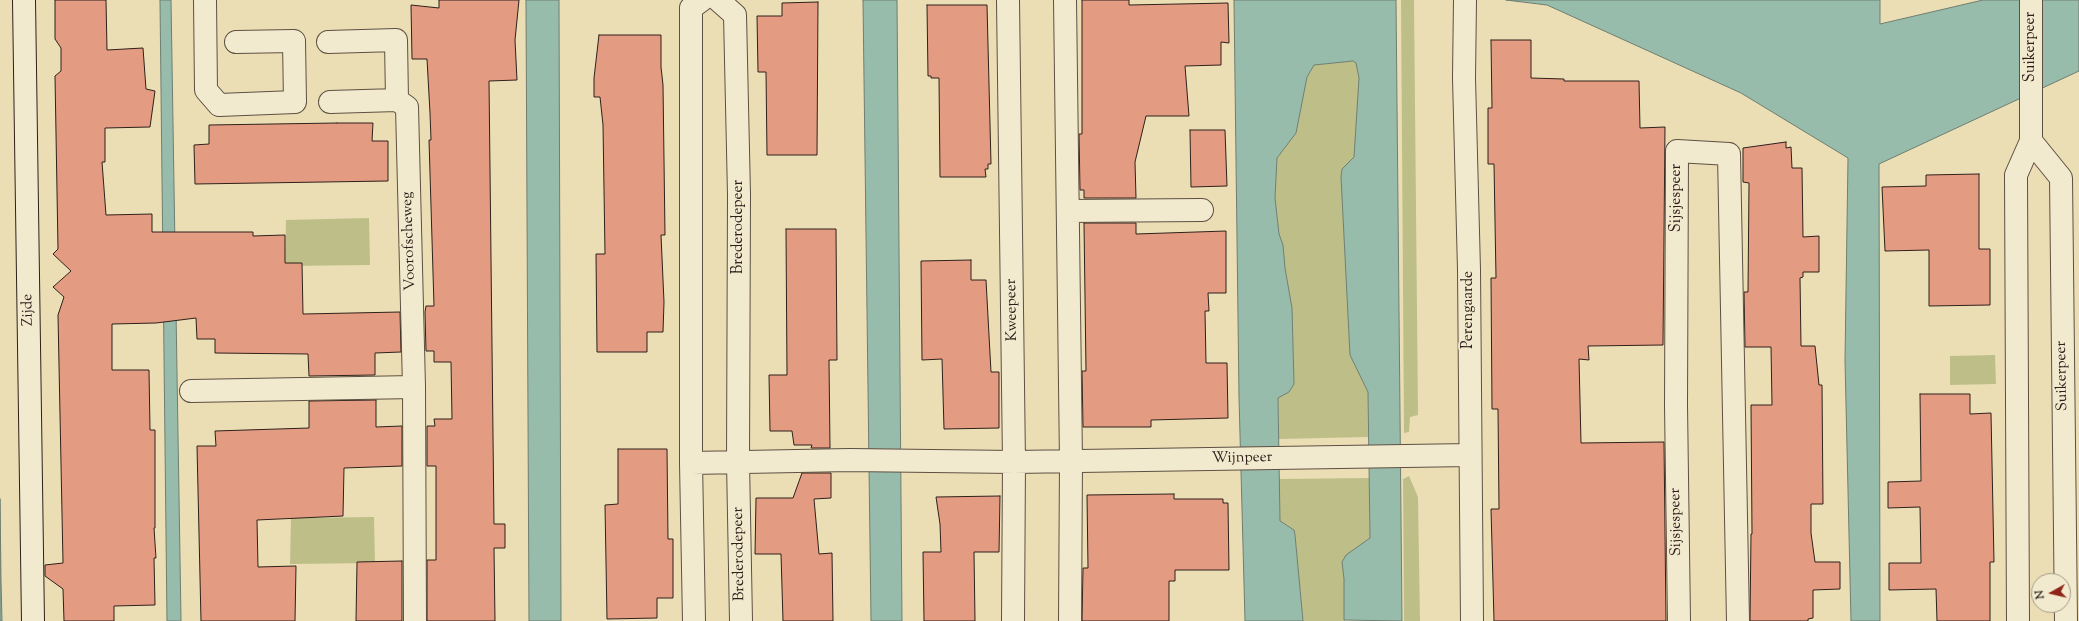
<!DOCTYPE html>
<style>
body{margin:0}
#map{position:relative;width:2079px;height:621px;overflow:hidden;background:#ebdeb5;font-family:"Sorts Mill Goudy",serif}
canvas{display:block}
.north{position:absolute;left:2031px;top:573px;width:40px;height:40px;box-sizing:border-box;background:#f2eacf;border:1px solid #a49987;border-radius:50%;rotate:262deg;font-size:11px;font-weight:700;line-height:16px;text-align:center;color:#2f201b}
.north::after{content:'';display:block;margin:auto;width:14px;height:18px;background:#8f2418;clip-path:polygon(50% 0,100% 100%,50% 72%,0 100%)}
</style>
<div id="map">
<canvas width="2079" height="621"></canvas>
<div class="north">N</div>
</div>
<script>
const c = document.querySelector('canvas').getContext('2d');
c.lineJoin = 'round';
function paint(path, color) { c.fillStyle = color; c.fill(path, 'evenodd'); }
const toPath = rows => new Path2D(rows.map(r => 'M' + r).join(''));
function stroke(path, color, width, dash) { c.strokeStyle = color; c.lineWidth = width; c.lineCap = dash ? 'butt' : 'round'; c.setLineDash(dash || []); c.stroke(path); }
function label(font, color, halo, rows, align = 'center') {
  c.font = font + ' "Sorts Mill Goudy",serif'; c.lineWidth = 3.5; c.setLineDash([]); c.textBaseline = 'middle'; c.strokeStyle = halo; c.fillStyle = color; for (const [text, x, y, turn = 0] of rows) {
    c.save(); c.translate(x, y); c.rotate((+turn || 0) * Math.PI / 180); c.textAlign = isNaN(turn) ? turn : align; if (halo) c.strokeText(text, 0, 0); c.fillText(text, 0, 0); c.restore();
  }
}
paint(toPath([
 [1401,0,1414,0,1418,415,1410,417,1409,432,1404,433],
 [1353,61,1356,63,1359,78,1354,157,1342,169,1341,177,1350,355,1368,392,1368,437,1279,439,1278,397,1289,392,1294,384,1292,308,1285,268,1283,245,1279,234,1275,198,1277,158,1296,133,1307,77,1314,65],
 [369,218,370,265,285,266,286,220],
 [1995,355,1996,384,1950,385,1950,356],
 [1409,476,1418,497,1420,621,1404,621,1403,479],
 [1369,478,1370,538,1346,555,1342,562,1344,579,1345,621,1303,621,1295,534,1294,530,1280,521,1279,479],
 [374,517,375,563,290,564,291,518]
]), '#bebf88');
const water = toPath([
 [160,0,171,0,181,621,167,621,160,0],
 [526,0,559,0,561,621,529,621,526,0],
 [863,0,897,0,902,621,871,621,863,0],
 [1234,0,1396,0,1402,621,1344,620,1344,579,1342,562,1346,555,1370,538,1368,392,1350,355,1341,177,1342,169,1354,157,1359,78,1356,63,1353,61,1314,65,1307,77,1296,133,1277,158,1275,198,1279,234,1283,245,1285,268,1292,308,1294,384,1289,392,1278,398,1280,521,1294,530,1295,535,1303,621,1245,621,1239,397,1234,0],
 [1506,0,1880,0,1880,24,1983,0,2079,0,2079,71,1879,164,1880,621,1851,621,1845,360,1848,158,1741,93,1547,5,1506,0],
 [0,499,1,581,2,621,0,621,0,499]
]);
paint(water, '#98bcab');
stroke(water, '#6e7e71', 1);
const building = toPath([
 [55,0,106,0,107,50,143,48,146,89,155,91,150,127,105,128,105,162,102,162,106,215,152,214,152,232,253,232,253,236,285,235,285,263,302,263,303,314,400,312,401,352,375,353,375,375,309,376,308,354,215,353,215,339,197,339,196,318,156,323,112,324,112,370,149,370,150,430,155,430,155,528,154,528,156,558,154,558,155,605,114,606,114,621,64,621,63,589,45,576,45,565,63,563,58,315,64,297,53,287,71,271,53,254,58,249,55,76,61,71,61,48,55,39,55,0],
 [439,0,519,0,515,40,517,80,489,81,494,524,505,524,505,548,494,548,495,621,427,621,427,560,436,560,436,466,427,466,427,426,435,426,434,419,452,419,451,362,434,362,434,351,426,351,425,312,426,306,434,306,429,140,431,140,430,113,427,59,412,59,412,58,411,5,439,8,439,0],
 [1082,0,1129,0,1129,5,1228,3,1229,43,1221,42,1221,65,1185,66,1189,116,1146,116,1135,162,1136,198,1084,198,1084,190,1080,190,1079,134,1082,134,1082,0],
 [818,2,817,155,767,155,766,72,758,72,757,16,782,16,782,3,818,2],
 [927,5,987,5,991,164,988,164,988,169,985,169,986,177,940,177,939,78,931,78,931,76,928,76,927,5],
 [599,35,661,35,661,67,663,85,665,235,661,235,664,302,663,332,647,332,647,352,597,352,596,254,605,254,603,125,600,97,594,97,594,78,599,35],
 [1491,40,1531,40,1531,78,1564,79,1564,81,1639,81,1640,128,1665,127,1663,345,1588,346,1589,360,1579,359,1581,443,1664,442,1666,621,1494,621,1491,509,1499,509,1498,409,1492,409,1491,278,1496,278,1494,164,1488,164,1488,108,1492,108,1491,40],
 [337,123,373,123,372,141,388,141,388,181,195,184,194,145,209,144,209,125,337,123],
 [1190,130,1225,130,1227,186,1191,187,1190,130],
 [1786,142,1786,148,1791,147,1792,168,1802,168,1803,237,1819,236,1819,272,1803,272,1803,277,1800,278,1801,346,1815,346,1819,385,1822,385,1823,504,1811,504,1811,533,1815,562,1840,562,1840,589,1813,590,1813,618,1808,619,1808,621,1750,621,1751,534,1752,534,1751,405,1772,405,1771,347,1745,347,1744,292,1748,292,1749,183,1743,182,1743,148,1786,142],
 [1979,174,1979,249,1990,249,1990,305,1929,306,1929,250,1885,251,1882,187,1926,186,1926,175,1979,174],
 [1084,223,1136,223,1136,234,1226,231,1226,293,1208,293,1209,311,1205,311,1206,363,1227,363,1228,418,1151,420,1151,427,1083,427,1082,371,1086,371,1084,223],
 [786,229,836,229,837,360,829,360,830,448,811,448,812,445,794,445,792,431,770,431,769,375,787,375,786,229],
 [971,260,971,280,986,280,991,372,999,372,999,428,944,429,942,359,922,360,921,261,971,260],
 [1920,394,1970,394,1970,414,1991,413,1994,562,1990,562,1990,621,1937,621,1936,589,1889,590,1889,563,1921,563,1920,507,1888,508,1888,482,1921,481,1920,394],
 [376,400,376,427,402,426,402,466,344,468,343,516,257,520,258,567,296,566,295,621,201,621,197,446,216,446,215,431,309,428,309,401,376,400],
 [618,449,667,449,668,539,673,539,673,598,657,598,657,618,607,619,605,505,618,504,618,449],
 [802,473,831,473,831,498,814,499,819,554,832,553,833,621,783,621,781,554,755,554,756,498,793,498,802,473],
 [1174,494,1174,499,1223,499,1223,503,1228,503,1229,570,1175,570,1175,581,1169,581,1169,621,1082,621,1083,568,1088,568,1087,495,1174,494],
 [1000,496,999,552,974,552,975,621,924,621,923,552,941,552,940,524,936,497,1000,496],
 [402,561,402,621,356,621,357,562,402,561]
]);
paint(building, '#e39b82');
stroke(building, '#2f201b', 1);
const minor = toPath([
 [205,0,206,90,219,105,295,102,294,41,236,42],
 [718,0,735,15,739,195,738,462,741,621],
 [1008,0,1014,462,1013,621],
 [1065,0,1071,461,1070,621],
 [1465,0,1464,78,1469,270,1472,621],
 [328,42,396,40,397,100],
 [330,102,397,100,407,107,414,387,415,621],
 [2031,141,2031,0],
 [1068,211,1202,210],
 [191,391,414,387],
 [691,463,850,460,1014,462,1470,455],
 [694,621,691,463,691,8,702,0],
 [1679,621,1676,405,1677,151,1729,154,1738,621],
 [2018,621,2016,175,2031,141,2061,178,2066,621]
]);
const secondary = toPath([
 [24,0,33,621]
]);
stroke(minor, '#5e5042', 24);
stroke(secondary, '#2f201b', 24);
stroke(minor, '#f2eacf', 22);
stroke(secondary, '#f2eacf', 22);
label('15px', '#2f201b', '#f2eacf', [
 ["Suikerpeer",2031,47,-90],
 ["Sijsjespeer",1677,198,-90],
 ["Brederodepeer",739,227,-90],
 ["Voorofscheweg",410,241,-92],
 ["Zijde",29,310,-91],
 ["Kweepeer",1013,310,-91],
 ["Perengaarde",1469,310,-90],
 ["Suikerpeer",2063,376,-91],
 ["Wijnpeer",1242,459,-1],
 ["Sijsjespeer",1677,522,-91],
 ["Brederodepeer",740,554,-91]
]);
</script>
